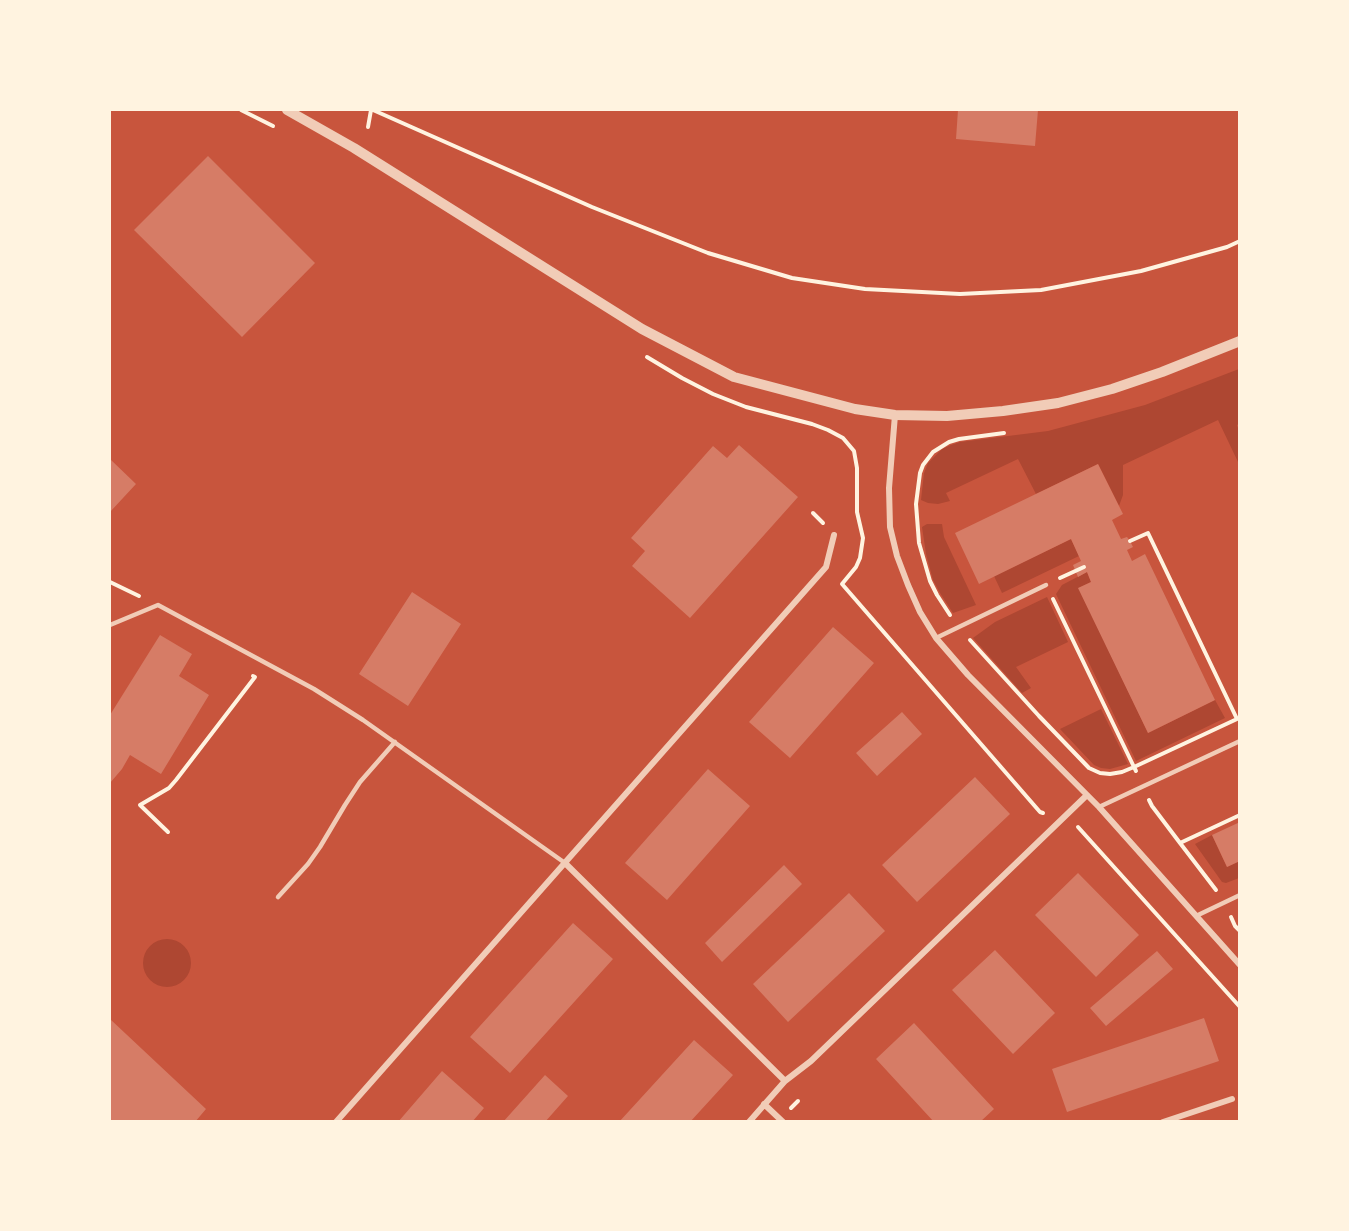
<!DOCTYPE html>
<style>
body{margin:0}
#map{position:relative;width:1349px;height:1231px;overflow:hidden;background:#c8553d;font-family:"Asap Condensed",sans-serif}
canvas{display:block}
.frame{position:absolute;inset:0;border:111px solid #fff3e0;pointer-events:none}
</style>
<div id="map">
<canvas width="1349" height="1231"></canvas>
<div class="frame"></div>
</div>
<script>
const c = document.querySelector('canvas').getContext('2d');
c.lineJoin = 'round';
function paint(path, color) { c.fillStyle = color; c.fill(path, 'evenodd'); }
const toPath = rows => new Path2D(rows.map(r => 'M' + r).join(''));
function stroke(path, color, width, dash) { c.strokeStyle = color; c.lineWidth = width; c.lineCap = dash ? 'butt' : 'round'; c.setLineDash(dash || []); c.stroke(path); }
paint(toPath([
 [1239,369,1240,423,1237,425,1239,431,1239,464,1218,420,1123,465,1123,495,1119,506,1098,464,1036,494,1018,459,946,493,950,501,938,504,928,503,921,500,924,473,928,463,942,449,951,445,960,442,1048,431,1145,405],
 [927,524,942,524,944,537,976,605,953,613,940,593,933,580,926,554,922,527],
 [1071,539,1079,556,1002,593,994,576],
 [1087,572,1091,582,1079,588,1148,733,1215,700,1225,718,1136,761,1056,594,1062,585],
 [1047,597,1068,642,1016,667,1031,688,1022,693,973,638,995,622],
 [1101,709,1128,764,1110,769,1101,768,1094,765,1060,729],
 [1212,835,1227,867,1239,861,1239,878,1226,883,1222,882,1195,844],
 '143 963a24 24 0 1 1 48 0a24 24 0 1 1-48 0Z'
]), '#ae4732');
paint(toPath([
 [958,110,1038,110,1035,146,956,139],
 [208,156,315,263,242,337,134,230],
 [739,445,798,497,690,618,632,566,645,551,631,538,713,446,727,458],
 [110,459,136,484,110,512],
 [1098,464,1123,514,1112,520,1121,539,1127,537,1130,541,1133,547,1127,550,1132,561,1145,554,1215,700,1148,733,1078,588,1091,582,1087,572,1078,577,1073,565,1081,561,1071,539,979,584,955,533],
 [412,592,461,624,408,706,359,674],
 [833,627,874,663,790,758,749,722],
 [160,635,192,654,179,676,209,695,161,774,130,755,122,769,110,783,110,715],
 [902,712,922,734,877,776,856,753],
 [708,769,750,806,667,900,625,863],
 [975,777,1010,814,917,902,882,865],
 [1240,822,1240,861,1227,867,1212,835],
 [784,865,802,884,722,962,705,943],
 [1078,873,1139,935,1096,977,1035,915],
 [849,893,885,931,788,1022,753,984],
 [573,923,613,959,510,1073,470,1037],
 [995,950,1055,1013,1013,1054,952,990],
 [1157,951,1173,969,1106,1026,1090,1008],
 [1204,1018,1219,1061,1067,1112,1052,1069],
 [110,1019,206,1109,195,1122,110,1122],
 [914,1023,994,1109,980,1122,934,1122,876,1059],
 [694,1040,733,1075,690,1122,619,1122],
 [442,1071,484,1108,472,1122,398,1122],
 [545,1075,568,1096,545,1122,503,1122]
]), '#d67c66');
stroke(toPath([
 [241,110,273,126],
 [373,110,592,207,708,253,792,278,865,289,960,294,1041,290,1141,271,1227,247,1240,241],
 [368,127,371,110],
 [647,357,682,378,713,394,746,407,812,424,828,430,843,438,854,451,857,468,857,512,863,538,860,558,856,567,842,584,1040,812,1043,813],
 [813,513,823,523],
 [1060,578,1084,567],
 [110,582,139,596],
 [1053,599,1134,767,1237,719,1148,533,1130,541],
 [950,615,937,595,930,581,919,543,916,504,920,473,923,465,933,452,949,442,959,439,1004,433],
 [970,640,1039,716,1089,768,1100,773,1110,774,1122,772,1134,767,1136,771],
 [1149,800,1152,806,1180,843,1240,815],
 [1078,827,1240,1007],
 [168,832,140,805,169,788,176,780,255,677,253,676],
 [1180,843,1216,890],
 [1231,917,1235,926,1240,931],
 [791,1108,798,1101]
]), '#fff3e0', 4);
stroke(toPath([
 [110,625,158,605,314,689,363,720,565,863],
 [936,638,1046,585],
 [1099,807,1240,741],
 [278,897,308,864,320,847,345,805,360,782,395,742],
 [1196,916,1240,895]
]), '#f1ccb7', 4.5);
stroke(toPath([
 [895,415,889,488,890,527,897,556,908,585,920,612,936,638,968,675,1099,807,1240,965],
 [565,863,785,1081],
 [764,1104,783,1122],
 [336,1122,826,567,834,535],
 [749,1122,785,1081,811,1061,1087,795],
 [1163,1122,1232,1099]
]), '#f1ccb7', 6);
stroke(toPath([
 [287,110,354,148,642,329,734,377,855,409,895,415,947,416,1003,411,1058,403,1112,389,1162,372,1240,341]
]), '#f1ccb7', 10);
</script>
